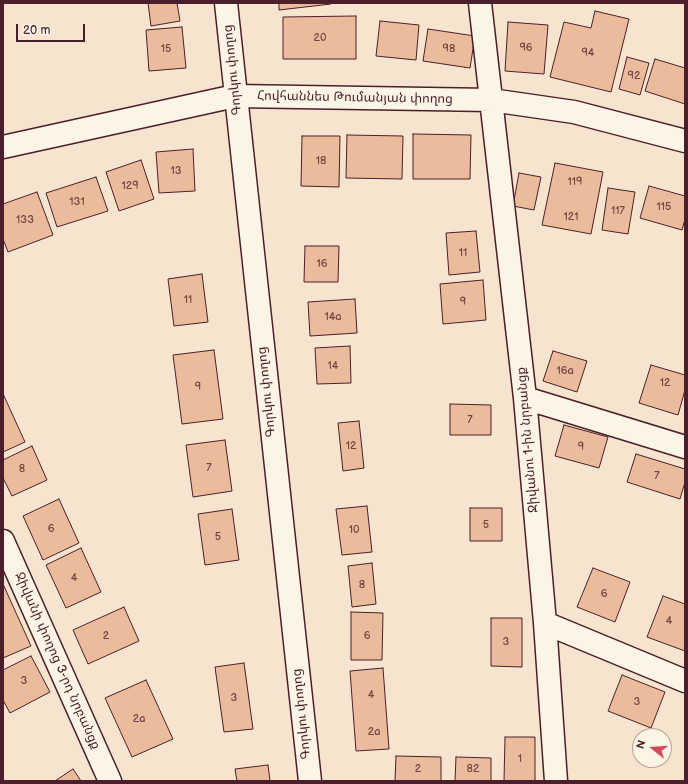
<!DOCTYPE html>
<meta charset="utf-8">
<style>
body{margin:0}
#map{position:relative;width:688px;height:784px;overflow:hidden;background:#f7e4cf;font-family:"Balsamiq Sans",sans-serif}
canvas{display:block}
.frame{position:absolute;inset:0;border:4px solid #4a1f2b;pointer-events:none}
.north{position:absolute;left:632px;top:728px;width:40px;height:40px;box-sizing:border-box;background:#fcf5e5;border:1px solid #b59f9b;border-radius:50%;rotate:287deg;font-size:11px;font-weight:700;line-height:16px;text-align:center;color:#4a1f2b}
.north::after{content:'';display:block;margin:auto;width:14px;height:18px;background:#d1495b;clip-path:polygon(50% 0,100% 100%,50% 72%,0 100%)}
.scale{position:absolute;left:16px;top:24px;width:69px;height:18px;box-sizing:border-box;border:2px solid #4a1f2b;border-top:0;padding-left:5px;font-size:12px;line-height:14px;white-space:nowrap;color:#4a1f2b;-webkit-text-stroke:3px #fcf5e5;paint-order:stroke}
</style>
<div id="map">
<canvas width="688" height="784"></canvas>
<div class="frame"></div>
<div class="north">N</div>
<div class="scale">20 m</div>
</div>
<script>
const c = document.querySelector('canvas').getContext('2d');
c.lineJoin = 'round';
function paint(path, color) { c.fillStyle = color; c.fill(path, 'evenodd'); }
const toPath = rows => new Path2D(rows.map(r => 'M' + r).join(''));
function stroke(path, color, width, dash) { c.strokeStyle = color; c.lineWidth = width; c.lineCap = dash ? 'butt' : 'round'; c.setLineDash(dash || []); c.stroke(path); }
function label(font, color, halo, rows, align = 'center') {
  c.font = font + ' "Balsamiq Sans","Noto Sans Armenian",sans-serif'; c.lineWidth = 4; c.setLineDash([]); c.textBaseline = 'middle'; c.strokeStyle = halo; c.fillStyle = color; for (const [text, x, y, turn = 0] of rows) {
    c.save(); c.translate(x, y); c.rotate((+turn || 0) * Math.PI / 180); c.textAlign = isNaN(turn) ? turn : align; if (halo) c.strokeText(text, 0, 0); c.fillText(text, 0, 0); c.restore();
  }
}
const building = toPath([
 [148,3,177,3,180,21,151,26,148,3],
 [279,3,331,3,331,4,279,10,279,3],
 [595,11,629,19,611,92,550,77,564,22,591,28,595,11],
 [356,16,356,59,283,59,283,17,356,16],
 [380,21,419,25,416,60,376,56,380,21],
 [508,22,548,25,544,74,505,71,508,22],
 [182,27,186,68,149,71,146,30,182,27],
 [428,29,475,36,470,68,423,61,428,29],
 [627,57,649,63,640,95,619,89,627,57],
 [655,59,685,68,685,104,645,91,655,59],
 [413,134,471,135,470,179,413,179,413,134],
 [347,135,403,136,402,179,346,178,347,135],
 [302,136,340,136,339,187,301,186,302,136],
 [193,149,195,191,159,193,156,152,193,149],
 [141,160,154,199,119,211,106,172,141,160],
 [555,163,603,172,591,234,542,225,555,163],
 [519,173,541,177,534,210,513,206,519,173],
 [96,177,108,211,57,227,46,193,96,177],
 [649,186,685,196,685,219,682,230,640,218,649,186],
 [608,188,635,192,628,234,602,230,608,188],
 [37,192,53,235,8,252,3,239,3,204,37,192],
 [476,231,480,272,449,275,446,233,476,231],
 [305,246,339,246,338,282,304,282,305,246],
 [202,274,208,322,174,326,168,279,202,274],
 [483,280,486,320,443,324,440,284,483,280],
 [355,299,357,333,310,336,308,302,355,299],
 [350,346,351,383,317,384,315,348,350,346],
 [214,350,223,419,182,424,173,355,214,350],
 [553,351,587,361,577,392,543,381,553,351],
 [651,365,685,375,685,390,678,415,639,403,651,365],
 [4,396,25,442,3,452,3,397,4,396],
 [450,404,491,405,491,435,450,435,450,404],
 [359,421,364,468,343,471,338,423,359,421],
 [564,425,608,437,599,468,555,456,564,425],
 [225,440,232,491,193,497,186,445,225,440],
 [32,446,47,480,12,496,3,478,3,460,32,446],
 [636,454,685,469,685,482,680,499,627,482,636,454],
 [59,499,79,543,43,560,23,516,59,499],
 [367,506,372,552,342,555,336,509,367,506],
 [470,508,502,508,502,541,470,541,470,508],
 [232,509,239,560,205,565,198,514,232,509],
 [81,548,101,592,66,608,46,565,81,548],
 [372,563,376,604,352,607,348,566,372,563],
 [593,568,630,582,615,622,577,607,593,568],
 [3,584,31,646,3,658,3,584],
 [663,596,685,604,685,651,647,637,663,596],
 [124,607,139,641,88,664,73,630,124,607],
 [351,612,383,613,382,660,351,660,351,612],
 [491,618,522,618,522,667,491,666,491,618],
 [31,656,50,692,10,713,3,700,3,670,31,656],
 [244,663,253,729,224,732,215,667,244,663],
 [383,668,389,749,356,751,350,671,383,668],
 [622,675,665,692,651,728,608,711,622,675],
 [146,680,173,739,132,757,105,698,146,680],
 [505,737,535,737,535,781,504,781,505,737],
 [396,756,441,757,441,781,395,781,396,756],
 [456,757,491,758,491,781,455,781,456,757],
 [268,765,270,781,237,781,235,769,268,765],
 [73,769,81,781,55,781,73,769]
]);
paint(building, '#ebbc9b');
stroke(building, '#4a1f2b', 1);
const minor = toPath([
 [480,3,525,398,545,623,556,781],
 [3,147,235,96,491,100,574,112,685,141],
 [525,398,685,447],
 [3,541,110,781],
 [545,623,685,681]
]);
const tertiary = toPath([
 [226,3,310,781]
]);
stroke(minor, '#4a1f2b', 25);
stroke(tertiary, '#4a1f2b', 25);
stroke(minor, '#fcf5e5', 22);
stroke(tertiary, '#fcf5e5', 22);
label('11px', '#724647', null, [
 ["20",320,38],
 ["96",526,48],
 ["15",166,49],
 ["98",449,49],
 ["94",588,53],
 ["92",634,76],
 ["18",321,161],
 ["13",176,171],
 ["119",575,182],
 ["129",130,186],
 ["131",77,202],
 ["115",664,207],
 ["117",618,211],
 ["121",571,217],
 ["133",25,220],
 ["11",463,253],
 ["16",322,264],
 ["11",188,300],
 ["9",463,302],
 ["14a",333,317],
 ["14",333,366],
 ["16a",565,371],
 ["12",665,383],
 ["9",198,387],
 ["7",470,420],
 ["12",351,446],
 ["9",581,447],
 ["7",209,468],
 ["8",22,469],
 ["7",657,476],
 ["5",486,525],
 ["6",51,529],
 ["10",354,530],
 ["5",218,537],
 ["4",74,578],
 ["8",362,585],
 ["6",604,594],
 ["4",669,621],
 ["2",106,636],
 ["6",367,636],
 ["3",506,642],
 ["3",24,681],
 ["4",371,695],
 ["3",234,698],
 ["3",637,702],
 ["2a",139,719],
 ["2a",374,732],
 ["1",520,759],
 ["2",418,769],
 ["82",473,769]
]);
label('13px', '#4a1f2b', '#fcf5e5', [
 ["Գորկու փողոց",233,70,-96],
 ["Հովհաննես Թումանյան փողոց",355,98,1],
 ["Գորկու փողոց",267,392,-96],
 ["Ջիվանու 1-ին նրբանցք",528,440,-95],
 ["Ջիվանի փողոց 3-րդ նրբանցք",57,661,66],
 ["Գորկու փողոց",302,714,-96]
]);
</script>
